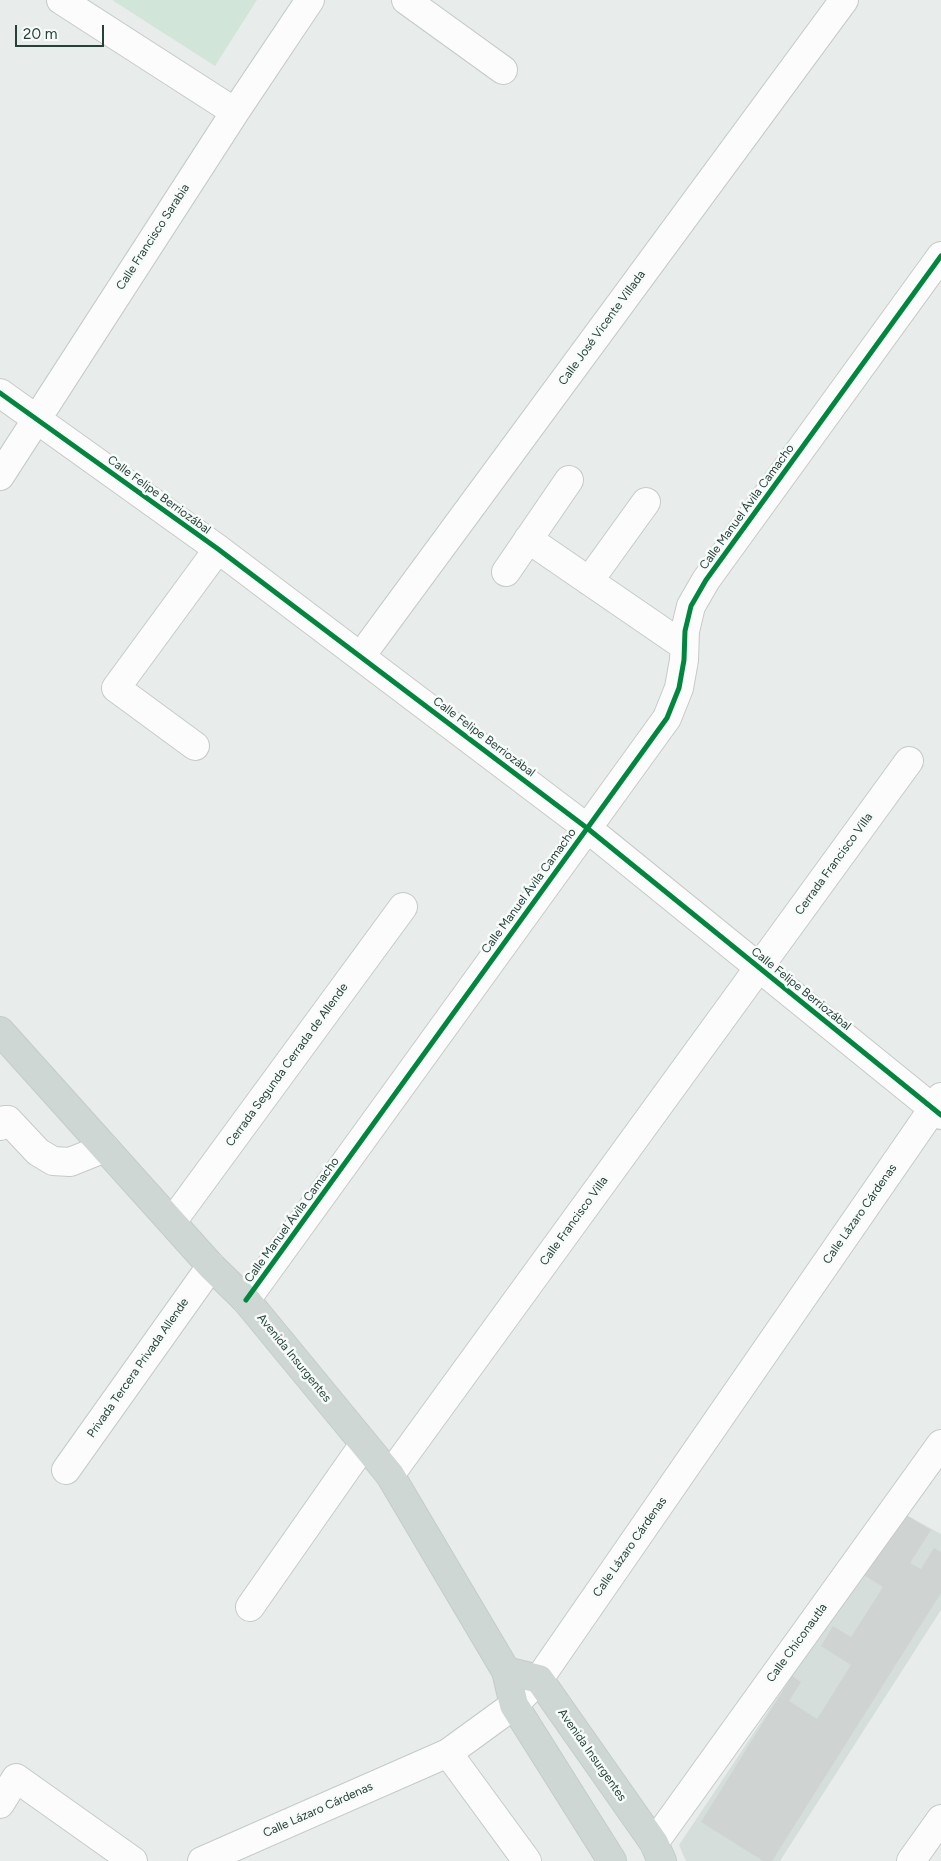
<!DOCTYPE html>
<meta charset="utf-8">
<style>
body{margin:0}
#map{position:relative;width:941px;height:1861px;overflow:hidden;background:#e8edeb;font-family:Figtree,sans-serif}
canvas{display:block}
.scale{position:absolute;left:15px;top:25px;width:89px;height:22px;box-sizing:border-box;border:2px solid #24423a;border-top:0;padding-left:6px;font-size:15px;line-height:18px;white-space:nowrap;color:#24423a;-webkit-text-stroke:4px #f7fbf9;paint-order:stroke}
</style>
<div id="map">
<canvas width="941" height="1861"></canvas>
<div class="scale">20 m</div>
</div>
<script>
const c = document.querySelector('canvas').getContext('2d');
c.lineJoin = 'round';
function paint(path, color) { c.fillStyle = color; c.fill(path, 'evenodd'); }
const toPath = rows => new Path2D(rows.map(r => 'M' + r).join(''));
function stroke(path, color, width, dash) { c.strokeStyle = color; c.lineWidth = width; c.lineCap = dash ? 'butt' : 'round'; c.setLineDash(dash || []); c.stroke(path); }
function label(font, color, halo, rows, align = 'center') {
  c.font = font + ' Figtree,sans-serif'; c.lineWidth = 5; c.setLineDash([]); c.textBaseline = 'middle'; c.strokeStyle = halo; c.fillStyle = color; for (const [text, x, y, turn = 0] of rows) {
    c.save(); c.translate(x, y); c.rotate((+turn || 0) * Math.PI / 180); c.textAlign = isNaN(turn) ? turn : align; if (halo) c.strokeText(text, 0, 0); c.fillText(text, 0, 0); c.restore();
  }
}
paint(toPath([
 [901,1512,941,1534,941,1610,780,1861,686,1861,679,1845]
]), '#d6dedb');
paint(toPath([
 [112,0,257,0,215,66]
]), '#d1e6d8');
paint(toPath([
 [901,1512,931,1530,910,1563,921,1569,934,1548,941,1552,941,1593,772,1861,763,1861,701,1822,792,1676,801,1682,789,1701,817,1719,851,1665,821,1646,833,1626,851,1637,883,1587,862,1574]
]), '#cfd4d2');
const minor = toPath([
 [61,0,235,112],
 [406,0,503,70],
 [0,393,218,549,587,828,941,1115],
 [0,476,235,112,310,0],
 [528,539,684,646],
 [506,572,569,480],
 [589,581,646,502],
 [361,656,844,0],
 [195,746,116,688,218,549],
 [0,1126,5,1120,8,1120,38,1152,53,1161,70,1162,105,1148],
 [172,1222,403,907],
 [246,1300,667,718,679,688,684,660,685,631,691,606,706,580,941,256],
 [66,1470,211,1266],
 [390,1475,909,761],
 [250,1607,364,1444],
 [448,1753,527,1861],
 [0,1804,16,1778,133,1861],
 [654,1843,941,1444],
 [202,1861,448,1753,514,1705,539,1679,941,1097],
 [911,1861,941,1819]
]);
const major = toPath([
 [0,1031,211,1266,246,1300,390,1475,506,1671,514,1705,612,1861],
 [506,1671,539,1679,654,1843,662,1861]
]);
stroke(minor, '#c5cac8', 30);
stroke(major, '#c3ccc9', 30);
stroke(minor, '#fcfcfc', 28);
stroke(major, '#cfd7d5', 28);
stroke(toPath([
 [0,393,218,549,587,828,941,1115],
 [246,1300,667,718,679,688,684,660,685,631,691,606,706,580,941,256]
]), '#00873e', 5);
label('12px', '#24423a', '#f7fbf9', [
 ["Calle Francisco Sarabia",153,237,-57],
 ["Calle José Vicente Villada",602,328,-54],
 ["Calle Felipe Berriozábal",159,495,36],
 ["Calle Manuel Ávila Camacho",747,507,-54],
 ["Calle Felipe Berriozábal",484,737,37],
 ["Cerrada Francisco Villa",834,864,-54],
 ["Calle Manuel Ávila Camacho",529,891,-54],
 ["Calle Felipe Berriozábal",801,989,39],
 ["Cerrada Segunda Cerrada de Allende",287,1065,-54],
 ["Calle Lázaro Cárdenas",860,1214,-55],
 ["Calle Manuel Ávila Camacho",292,1220,-54],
 ["Calle Francisco Villa",574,1221,-54],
 ["Avenida Insurgentes",294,1358,51],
 ["Privada Tercera Privada Allende",138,1368,-55],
 ["Calle Lázaro Cárdenas",630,1547,-55],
 ["Calle Chiconautla",797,1643,-54],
 ["Avenida Insurgentes",592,1755,55],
 ["Calle Lázaro Cárdenas",318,1810,-24]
]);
</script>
